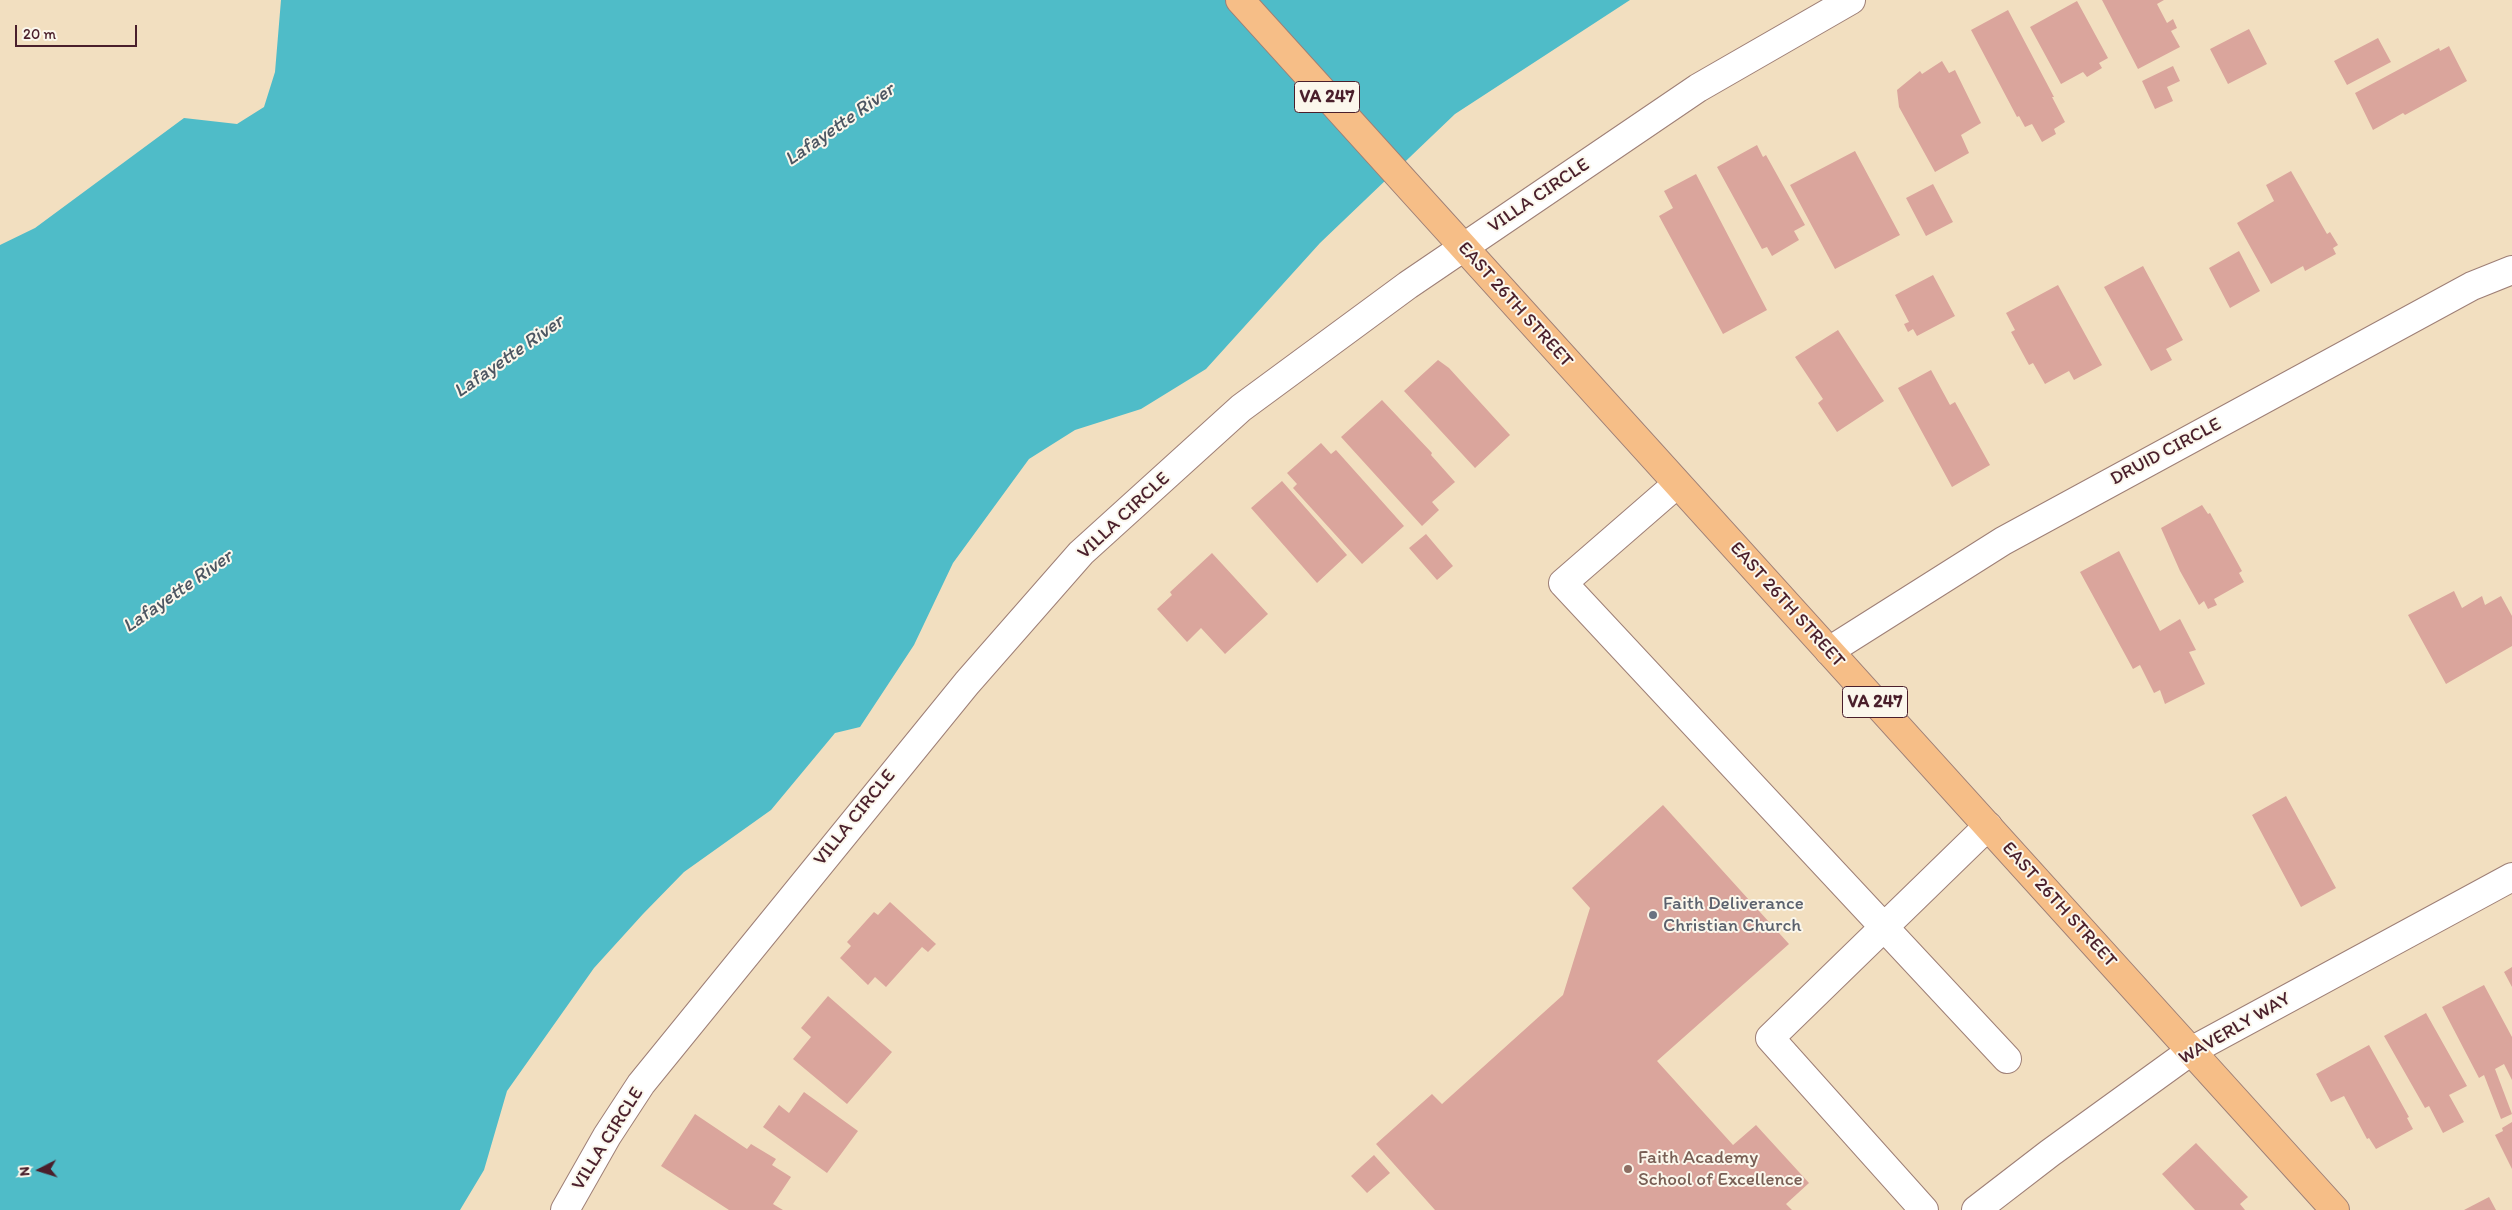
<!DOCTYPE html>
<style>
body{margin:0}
#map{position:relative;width:2512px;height:1210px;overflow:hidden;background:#f2dfc0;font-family:Itim,sans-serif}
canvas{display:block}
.north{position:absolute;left:15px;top:1145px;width:50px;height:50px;-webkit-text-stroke:4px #fbf7ec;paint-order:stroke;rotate:265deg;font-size:14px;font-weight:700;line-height:20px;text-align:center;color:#4a1f2b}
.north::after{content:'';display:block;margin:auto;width:18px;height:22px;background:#4a1f2b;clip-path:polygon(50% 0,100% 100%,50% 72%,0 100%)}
.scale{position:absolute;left:15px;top:25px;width:122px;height:22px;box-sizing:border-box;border:2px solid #4a1f2b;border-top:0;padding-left:6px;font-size:15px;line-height:18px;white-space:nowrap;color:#4a1f2b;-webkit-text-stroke:4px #fbf7ec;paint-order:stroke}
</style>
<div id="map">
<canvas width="2512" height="1210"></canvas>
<div class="north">N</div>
<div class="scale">20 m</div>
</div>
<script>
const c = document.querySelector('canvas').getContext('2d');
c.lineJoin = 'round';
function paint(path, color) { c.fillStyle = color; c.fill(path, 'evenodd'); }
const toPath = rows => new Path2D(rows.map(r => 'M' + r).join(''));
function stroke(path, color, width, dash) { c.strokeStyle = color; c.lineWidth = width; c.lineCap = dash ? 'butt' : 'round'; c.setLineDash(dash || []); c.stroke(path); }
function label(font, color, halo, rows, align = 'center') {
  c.font = font + ' Itim,sans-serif'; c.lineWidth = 4; c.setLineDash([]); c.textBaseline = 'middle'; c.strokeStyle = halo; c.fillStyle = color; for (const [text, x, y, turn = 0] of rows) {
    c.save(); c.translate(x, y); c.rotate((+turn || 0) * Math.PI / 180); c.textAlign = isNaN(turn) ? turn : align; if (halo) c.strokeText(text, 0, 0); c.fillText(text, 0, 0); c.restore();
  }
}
paint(toPath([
 [281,0,1630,0,1455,114,1320,243,1206,369,1141,409,1075,430,1029,459,953,563,914,645,860,727,835,733,771,810,684,872,643,914,594,968,507,1091,484,1170,460,1210,0,1210,0,245,35,228,184,118,237,124,264,107,275,72]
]), '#4fbcc8');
paint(toPath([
 [2102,0,2164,0,2157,4,2167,23,2173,19,2177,28,2171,31,2180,47,2138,69],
 [2077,1,2108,58,2099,63,2102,68,2087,77,2083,72,2061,84,2030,27],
 [2008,10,2054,97,2052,97,2065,122,2054,129,2056,134,2042,142,2032,124,2025,127,2019,116,2017,117,1971,30],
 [2249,29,2267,64,2228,84,2210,49],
 [2378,38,2391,62,2347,85,2334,61],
 [2449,46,2467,81,2405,115,2403,113,2373,130,2355,93,2439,48,2440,51],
 [1942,61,1949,73,1955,70,1981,123,1961,135,1969,153,1935,172,1899,107,1897,90,1920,71,1922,74],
 [2173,66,2180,81,2167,87,2173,101,2155,109,2142,81],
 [1757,145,1763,157,1766,155,1805,225,1794,231,1799,240,1772,256,1767,247,1762,249,1717,167],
 [1855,151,1900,235,1835,269,1790,185],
 [2291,171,2327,234,2330,232,2338,245,2333,248,2336,254,2305,271,2303,266,2271,284,2237,223,2274,201,2266,185],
 [1696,174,1767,310,1723,334,1659,216,1673,208,1664,191],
 [1933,184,1953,222,1926,236,1906,198],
 [2239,251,2260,291,2230,308,2209,268],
 [2143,266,2183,340,2166,349,2172,360,2151,371,2104,287],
 [1933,275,1955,316,1917,336,1913,329,1908,332,1904,324,1909,322,1895,295],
 [2058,285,2102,365,2074,380,2069,371,2045,384,2033,363,2029,365,2011,332,2015,330,2006,313],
 [1838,330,1884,401,1837,432,1818,403,1823,399,1795,357],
 [1438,360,1449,368,1510,435,1475,468,1404,391],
 [1931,370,1950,405,1955,402,1990,465,1952,487,1898,388],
 [1382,400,1432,453,1431,455,1455,482,1432,502,1439,510,1422,526,1341,437],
 [1321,443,1331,454,1336,450,1404,526,1362,564,1293,488,1297,484,1287,473],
 [1282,481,1347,555,1317,583,1251,508],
 [2202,505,2208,514,2210,513,2242,571,2239,573,2244,582,2214,599,2217,605,2208,609,2204,601,2199,605,2180,571,2161,528],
 [1426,534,1453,566,1437,580,1409,548],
 [2119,551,2160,631,2180,619,2196,650,2189,652,2205,684,2165,704,2160,690,2154,693,2140,665,2133,669,2080,572],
 [1212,553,1268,614,1225,654,1201,628,1187,642,1157,609,1172,595,1170,592],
 [2454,591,2462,608,2482,596,2485,605,2501,596,2512,616,2512,646,2446,684,2408,615],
 [2286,796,2336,888,2301,907,2252,815],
 [1663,805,1789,944,1657,1061,1733,1145,1756,1125,1809,1183,1786,1204,1792,1210,1435,1210,1376,1144,1432,1094,1442,1104,1563,995,1590,908,1572,888],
 [890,902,936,944,928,952,922,947,886,987,875,977,868,985,840,958,851,946,847,942,874,912,878,915],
 [2512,967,2512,987,2504,972],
 [2484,985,2512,1037,2512,1080,2504,1064,2495,1069,2512,1114,2501,1119,2484,1075,2479,1078,2442,1007],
 [828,996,892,1052,847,1104,793,1059,811,1037,801,1028],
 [2426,1013,2467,1086,2449,1095,2464,1122,2443,1133,2429,1106,2425,1108,2384,1036],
 [2369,1045,2409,1117,2407,1118,2413,1129,2376,1149,2369,1138,2367,1139,2344,1096,2331,1102,2316,1074],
 [804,1092,858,1131,827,1173,763,1127,779,1105,789,1113],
 [695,1114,747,1149,751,1144,776,1159,772,1165,791,1177,773,1204,783,1210,729,1210,661,1166],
 [2512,1122,2512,1169,2495,1135,2503,1131,2502,1128],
 [2196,1143,2248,1197,2240,1204,2245,1210,2195,1210,2162,1174],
 [1374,1155,1390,1173,1367,1193,1351,1176],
 [2489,1197,2496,1210,2464,1210]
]), '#daa59c');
const minor = toPath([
 [1677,484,1563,583,2007,1059],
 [1829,651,2003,541,2472,286,2512,270],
 [565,1210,607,1136,641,1084,967,683,1081,553,1241,408,1408,285,1698,88,1851,0],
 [1924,1210,1770,1038,1988,826],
 [1976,1210,2050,1153,2191,1051,2512,877]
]);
const major = toPath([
 [1240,0,2335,1210]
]);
stroke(minor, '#9e7f76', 30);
stroke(major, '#9e7f76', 30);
stroke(minor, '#fff', 28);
stroke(major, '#f6be87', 28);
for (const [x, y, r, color] of [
 [1653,915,5,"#6b7280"],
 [1628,1169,5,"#8d6e63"]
]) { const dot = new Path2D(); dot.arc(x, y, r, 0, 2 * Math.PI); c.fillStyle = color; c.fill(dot); stroke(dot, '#fbf7ec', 2); }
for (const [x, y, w] of [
 [1327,97,65],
 [1875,702,65]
]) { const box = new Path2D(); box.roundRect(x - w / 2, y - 15.5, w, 31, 4); c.fillStyle = '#fbf7ec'; c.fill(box); stroke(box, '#4a1f2b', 1); }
label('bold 18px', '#4a1f2b', null, [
 ["VA 247",1327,97],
 ["VA 247",1875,702]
]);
label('19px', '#4a1f2b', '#fbf7ec', [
 ["VILLA CIRCLE",1539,196,-34],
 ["EAST 26TH STREET",1515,305,48],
 ["DRUID CIRCLE",2166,452,-28],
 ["VILLA CIRCLE",1124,516,-43],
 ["EAST 26TH STREET",1787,605,48],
 ["VILLA CIRCLE",855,818,-51],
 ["EAST 26TH STREET",2059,905,48],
 ["WAVERLY WAY",2235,1029,-30],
 ["VILLA CIRCLE",608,1139,-58]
]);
label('19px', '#5b616d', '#fbf7ec', [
 ["Faith Deliverance",1663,904],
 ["Christian Church",1663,926]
], 'left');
label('19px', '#785e54', '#fbf7ec', [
 ["Faith Academy",1638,1158],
 ["School of Excellence",1638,1180]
], 'left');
label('italic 20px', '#4c5662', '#fbf7ec', [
 ["Lafayette River",840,125,-35],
 ["Lafayette River",509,357,-35],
 ["Lafayette River",178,592,-35]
]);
</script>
